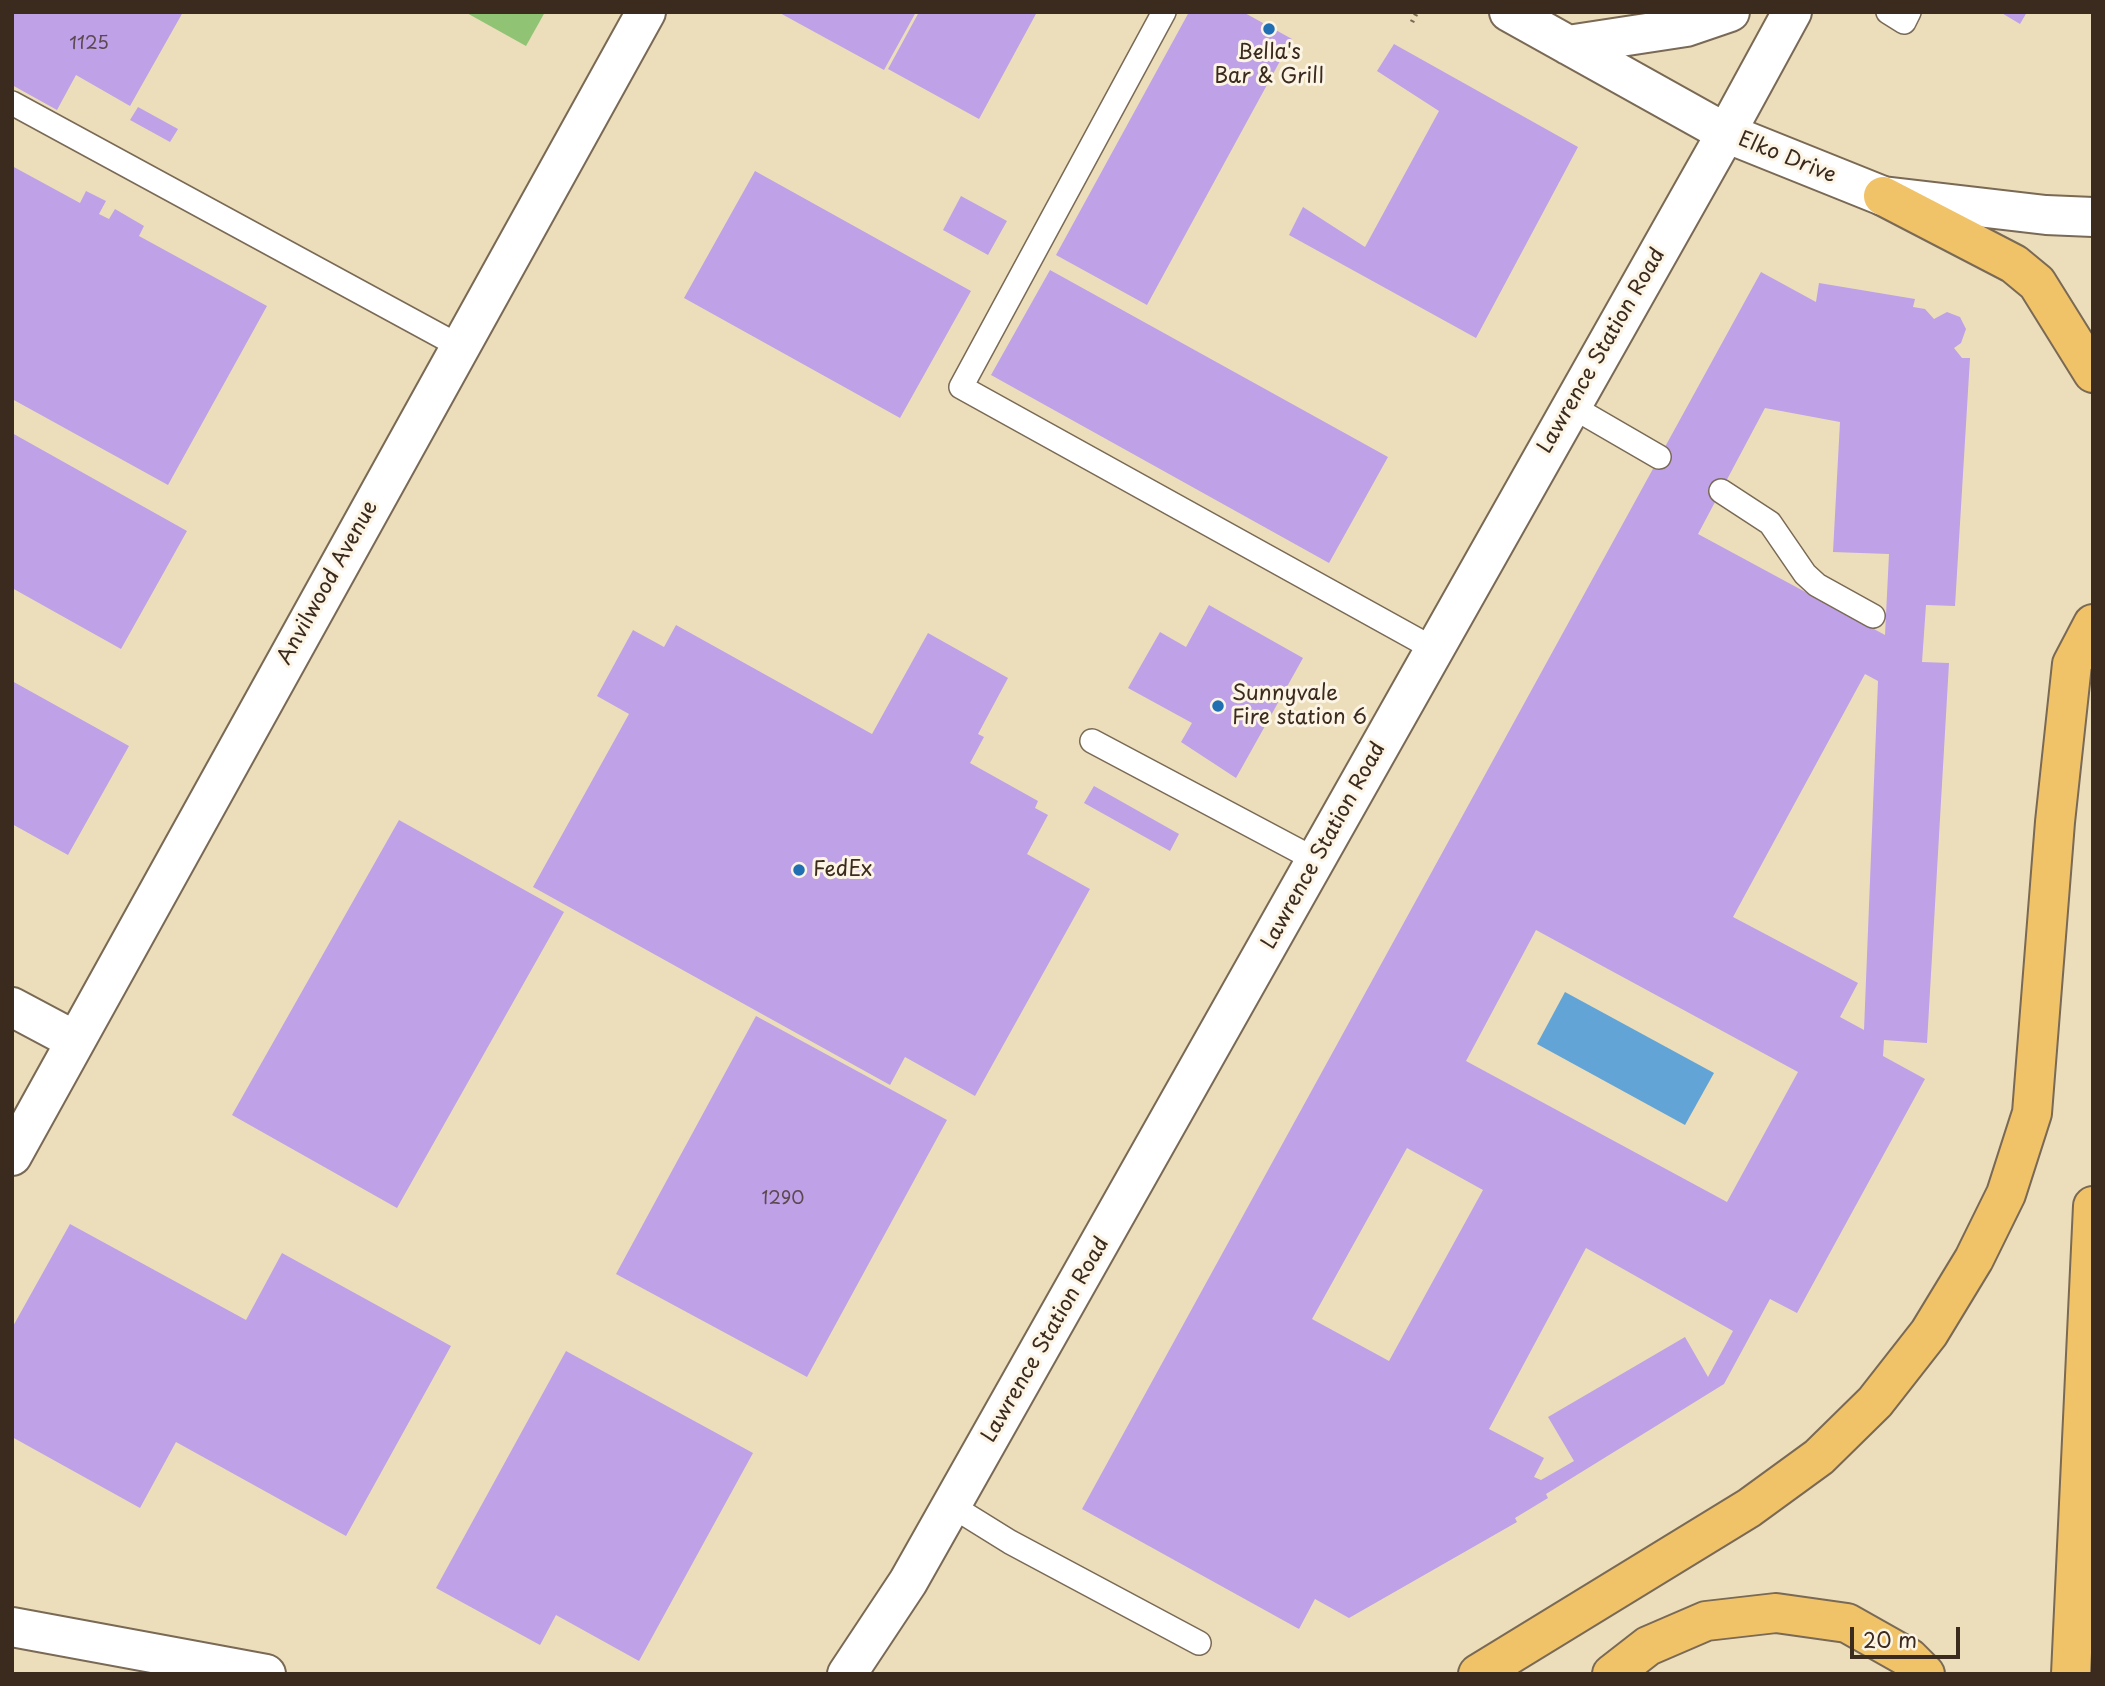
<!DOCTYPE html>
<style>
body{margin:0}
#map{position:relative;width:2105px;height:1686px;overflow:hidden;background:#ecdebb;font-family:"Playpen Sans",sans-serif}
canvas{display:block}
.frame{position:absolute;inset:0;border:14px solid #3b2a1e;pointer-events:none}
.scale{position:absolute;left:1850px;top:1627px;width:110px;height:32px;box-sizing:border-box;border:4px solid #3b2a1e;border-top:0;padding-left:9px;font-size:21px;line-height:24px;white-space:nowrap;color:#3b2a1e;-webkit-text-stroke:5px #fcf5e5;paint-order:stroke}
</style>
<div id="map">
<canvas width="2105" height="1686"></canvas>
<div class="frame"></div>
<div class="scale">20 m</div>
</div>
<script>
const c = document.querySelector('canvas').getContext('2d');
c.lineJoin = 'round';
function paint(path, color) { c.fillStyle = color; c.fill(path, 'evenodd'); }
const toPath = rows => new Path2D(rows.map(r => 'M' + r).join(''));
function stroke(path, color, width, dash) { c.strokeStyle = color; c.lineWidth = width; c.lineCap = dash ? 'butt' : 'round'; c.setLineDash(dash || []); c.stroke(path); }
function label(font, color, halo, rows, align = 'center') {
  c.font = font + ' "Playpen Sans",sans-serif'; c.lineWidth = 6; c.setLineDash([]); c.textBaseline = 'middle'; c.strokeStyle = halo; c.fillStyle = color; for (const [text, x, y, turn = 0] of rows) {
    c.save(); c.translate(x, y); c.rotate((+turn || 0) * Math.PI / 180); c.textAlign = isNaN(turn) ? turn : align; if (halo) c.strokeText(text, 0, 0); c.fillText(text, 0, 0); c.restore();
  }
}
paint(toPath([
 [465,12,545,12,526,46]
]), '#90c374');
paint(toPath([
 [1565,992,1714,1073,1685,1125,1537,1044]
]), '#63a4d6');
paint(toPath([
 [12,12,183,12,130,106,76,75,57,110,12,85],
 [778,12,916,12,884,70],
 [919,12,1037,12,979,119,888,69],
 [1189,12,1243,12,1292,39,1147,305,1056,255],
 [2000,12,2027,12,2020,24],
 [1394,44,1578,147,1476,338,1289,235,1303,207,1365,247,1439,111,1377,71],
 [138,107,178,129,170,142,130,120],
 [12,166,80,203,86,191,106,201,99,214,109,219,115,209,144,226,139,236,267,306,168,485,12,399],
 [755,171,971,291,900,418,684,298],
 [961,196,1007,221,988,255,943,230],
 [1050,270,1388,457,1329,563,991,375],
 [1761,272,1816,302,1819,283,1915,299,1913,307,1925,309,1934,319,1947,312,1960,317,1966,329,1961,343,1954,348,1962,358,1970,358,1955,606,1926,605,1922,662,1949,663,1927,1043,1884,1040,1883,1056,1925,1079,1797,1313,1770,1299,1724,1384,1546,1494,1548,1498,1515,1518,1517,1522,1349,1618,1315,1599,1299,1629,1082,1509],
 [1765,408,1840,422,1833,552,1889,554,1885,635,1698,534],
 [1865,674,1878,681,1864,1030,1840,1017,1858,983,1733,917],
 [1536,930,1798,1072,1727,1202,1466,1061],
 [1407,1148,1483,1190,1389,1361,1312,1319],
 [1586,1248,1733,1331,1708,1377,1685,1337,1548,1417,1574,1461,1541,1480,1534,1477,1544,1458,1489,1429],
 [12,433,187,531,121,649,12,588],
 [1209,605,1303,658,1236,778,1181,742,1192,723,1128,688,1160,632,1186,647],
 [676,625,872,734,928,633,1008,678,978,734,984,737,970,763,1038,801,1035,808,1048,815,1027,854,1090,889,975,1096,905,1057,890,1085,533,887,629,714,597,696,633,630,664,647],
 [12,681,129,746,68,855,12,824],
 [1094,786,1179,834,1170,851,1084,803],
 [399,820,564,912,397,1208,232,1115],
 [756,1016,947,1120,807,1377,616,1274],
 [70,1224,246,1320,282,1253,451,1346,346,1536,176,1442,140,1508,12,1437,12,1328],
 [566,1351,753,1453,639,1661,556,1615,540,1645,436,1588]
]), '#bea1e7');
const service = toPath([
 [1164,12,961,387,1434,649],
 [1888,12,1904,22,1909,12],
 [12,103,459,346],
 [1571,406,1659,457],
 [1721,491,1770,523,1805,574,1817,585,1873,616],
 [1092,741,1316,860],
 [952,1506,1010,1542,1199,1643]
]);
const minor = toPath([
 [1509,12,1726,133,1792,12],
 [1568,45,1686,27,1730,12],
 [12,1007,74,1040],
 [12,1156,646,12]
]);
const tertiary = toPath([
 [12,1627,266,1674],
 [847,1674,908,1582,1726,133,1883,196,2046,215,2093,217]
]);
const trunk = toPath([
 [1883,196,2014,264,2037,283,2093,373],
 [2071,1674,2093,1206]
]);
const motorway = toPath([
 [1478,1674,1749,1508,1819,1457,1875,1402,1929,1333,1974,1259,2006,1194,2032,1113,2055,822,2072,664,2093,624],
 [1612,1674,1648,1646,1706,1621,1776,1613,1847,1623,1909,1658,1925,1674]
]);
stroke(service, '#796955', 26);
stroke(minor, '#796955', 42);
stroke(tertiary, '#796955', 42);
stroke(trunk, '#796955', 42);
stroke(motorway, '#796955', 42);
stroke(toPath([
 [1412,22,1417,12]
]), '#796955', 4.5, [2, 5]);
stroke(service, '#fff', 23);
stroke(minor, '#fff', 38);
stroke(tertiary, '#fff', 38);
stroke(trunk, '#f1c369', 38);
stroke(motorway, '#f1c369', 38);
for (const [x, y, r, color] of [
 [1269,29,7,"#1f6fb2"],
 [1218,706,7,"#1f6fb2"],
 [799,870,7,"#1f6fb2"]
]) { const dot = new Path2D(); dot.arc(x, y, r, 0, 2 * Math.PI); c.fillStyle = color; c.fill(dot); stroke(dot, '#fcf5e5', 2.5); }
label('18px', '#5c4850', null, [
 ["1125",89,44],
 ["1290",783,1199]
]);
label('21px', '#3b2a1e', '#fcf5e5', [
 ["Bella's",1269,53,"center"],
 ["Bar & Grill",1269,77,"center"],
 ["Sunnyvale",1232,694],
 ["Fire station 6",1232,718],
 ["FedEx",813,870]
], 'left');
label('21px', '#3b2a1e', '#fcf5e5', [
 ["Elko Drive",1787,158,22],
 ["Lawrence Station Road",1602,351,-60],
 ["Anvilwood Avenue",328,583,-61],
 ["Lawrence Station Road",1324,846,-61],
 ["Lawrence Station Road",1046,1340,-60]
]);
</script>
